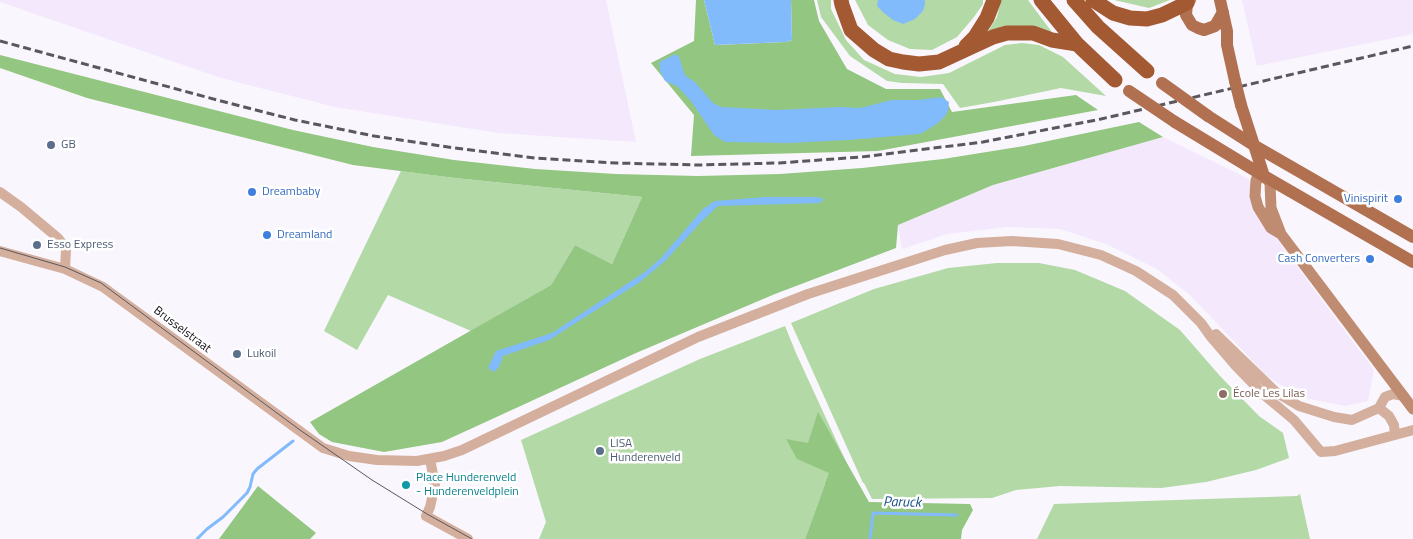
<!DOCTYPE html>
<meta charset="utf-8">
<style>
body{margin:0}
canvas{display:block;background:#faf6fd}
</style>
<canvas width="1413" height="539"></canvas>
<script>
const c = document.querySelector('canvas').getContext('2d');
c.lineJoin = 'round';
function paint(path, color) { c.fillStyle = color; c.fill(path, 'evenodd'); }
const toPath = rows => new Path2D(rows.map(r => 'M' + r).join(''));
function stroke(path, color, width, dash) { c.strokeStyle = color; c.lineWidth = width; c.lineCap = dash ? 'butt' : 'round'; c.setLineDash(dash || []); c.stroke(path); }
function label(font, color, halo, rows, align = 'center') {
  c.font = font + ' "Titillium Web",sans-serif'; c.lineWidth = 5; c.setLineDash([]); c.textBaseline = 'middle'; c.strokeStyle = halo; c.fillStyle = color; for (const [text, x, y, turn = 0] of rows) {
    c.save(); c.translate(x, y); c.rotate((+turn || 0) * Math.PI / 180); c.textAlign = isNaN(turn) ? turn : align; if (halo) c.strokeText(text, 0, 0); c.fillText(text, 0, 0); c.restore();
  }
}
paint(toPath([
 [0,0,606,0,636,142,498,133,335,107,221,78,0,2],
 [1242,0,1413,0,1413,34,1257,66],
 [1163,137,1249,179,1256,211,1374,370,1368,401,1345,406,1300,397,1267,376,1190,295,1157,269,1106,244,1060,229,1008,227,947,234,902,249,898,225,993,185]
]), '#f3e8fc');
paint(toPath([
 [817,0,831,0,831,9,846,40,864,60,895,74,921,77,949,73,1005,45,1022,43,1039,45,1063,57,1106,96,1061,88,994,102,960,108,943,84,902,83,887,81,850,56,821,17],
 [855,0,983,0,983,4,974,17,957,37,932,50,910,49,888,40,868,25],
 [1001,0,1028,0,1054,35,985,36,997,17],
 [1114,0,1170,0,1149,8],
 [401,171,455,178,642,197,612,264,575,245,551,285,471,331,388,295,357,350,324,331],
 [997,263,1039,263,1075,270,1125,291,1180,330,1220,376,1259,416,1283,433,1289,458,1256,470,1206,482,1161,488,1060,486,1016,490,992,498,872,499,864,483,863,483,791,323,874,289,948,268],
 [785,326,796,353,865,503,825,484,805,539,539,539,546,522,521,440,700,359],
 [1300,494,1310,539,1037,539,1054,504,1297,496]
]), '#b3d9a7');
paint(toPath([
 [696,0,704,0,715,45,786,42,792,40,791,0,814,0,819,21,847,69,886,89,940,89,952,112,1076,95,1098,110,878,151,691,156,694,115,651,63,694,41],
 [0,55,293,130,373,147,454,160,535,169,616,174,698,176,780,174,862,168,943,159,1024,146,1139,122,1163,137,993,185,898,225,896,248,775,294,636,353,442,442,384,452,332,442,319,434,310,422,551,285,575,245,612,264,642,197,455,178,353,165,87,98,0,68],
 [818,412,869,502,970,504,973,510,962,530,961,539,805,539,829,473,797,459,786,439,808,443],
 [258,486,316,533,310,539,219,539]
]), '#92c681');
paint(toPath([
 [704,0,791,0,792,40,786,42,715,45],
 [878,0,925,0,925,4,923,11,915,19,903,24,893,20,884,13,877,6],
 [676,54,679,57,684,73,687,77,695,82,713,103,721,107,777,110,839,107,860,108,892,100,919,100,941,97,949,102,948,110,946,115,938,123,924,132,919,134,848,140,789,143,725,142,714,135,691,101,677,86,665,81,660,71,659,63,661,61],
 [765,197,817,197,824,199,820,203,718,206,704,219,665,261,640,282,549,340,503,356,499,367,494,372,488,368,496,351,552,333,645,272,661,258,703,209,715,201]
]), '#82bbfb');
stroke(toPath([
 [197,539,207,529,223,517,247,493,250,487,253,474,257,469,293,441],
 [870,539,873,513,957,515]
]), '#82bbfb', 3);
stroke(toPath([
 [0,192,21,207,58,238,66,249,65,269],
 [0,251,65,269,103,287,323,448,349,456,377,460,417,461,444,456,462,450,698,337,808,294,945,250,977,243,1012,241,1058,244,1101,255,1136,271,1173,295,1201,323,1211,337,1235,365,1264,395,1294,420,1321,452,1335,451,1413,430],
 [1216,334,1277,393,1299,406,1334,417,1352,420,1379,408,1385,397,1393,394,1404,396],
 [1379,408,1389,416,1394,425,1395,434],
 [430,459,435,485,430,507,426,516,468,539]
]), '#d4af9d', 10);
stroke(toPath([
 [1281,234,1271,228,1258,207,1255,196,1256,180,1264,176,1270,183,1271,208,1281,234,1413,409]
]), '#c08c71', 11);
stroke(toPath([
 [1190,0,1187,3,1186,15,1192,25,1198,28,1204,30,1215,26,1223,12],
 [1220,0,1227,31,1227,45,1235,81],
 [1241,105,1264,176],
 [1208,116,1255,146,1413,237],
 [1175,122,1264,176,1413,262]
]), '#b17151', 12);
stroke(toPath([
 [841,0,842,5,851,30,874,50,889,59,903,62,919,64,939,62,993,37,1007,33,1033,33,1052,40,1077,44],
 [1041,0,1077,44,1115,80],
 [1074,0,1098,27,1147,71],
 [1093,0,1113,13,1130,18,1147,19,1162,15,1187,3],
 [966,46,975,37,987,18,994,0]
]), '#a35a32', 15);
stroke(toPath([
 [0,248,65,267,101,283,300,430,372,480,427,514,472,539]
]), '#5a575d', 1);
stroke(toPath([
 [0,41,217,100,295,120,374,136,455,148,535,158,616,163,698,165,779,163,861,157,983,142,1101,119,1413,46]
]), '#5a575d', 3, [8, 4]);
stroke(toPath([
 [1235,81,1241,105],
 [1162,83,1208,116],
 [1129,91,1175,122]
]), '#b17151', 12);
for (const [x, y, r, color] of [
 [51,145,5,"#5c6f8a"],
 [252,192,5,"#3f7fe0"],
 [1398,199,5,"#3f7fe0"],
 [267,235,5,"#3f7fe0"],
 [37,245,5,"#5c6f8a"],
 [1370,259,5,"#3f7fe0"],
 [237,354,5,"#5c6f8a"],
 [1223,394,5,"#8d6e63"],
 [600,451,5,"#5c6f8a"],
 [406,485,5,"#0f9aa8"]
]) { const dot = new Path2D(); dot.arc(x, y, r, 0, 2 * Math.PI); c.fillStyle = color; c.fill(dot); stroke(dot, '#fff', 2); }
label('12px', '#4e5e75', '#fff', [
 ["GB",61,145],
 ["Esso Express",47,245],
 ["Lukoil",247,354],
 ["LISA",610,444],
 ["Hunderenveld",610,458]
], 'left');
label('12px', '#366cbe', '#fff', [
 ["Dreambaby",262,192],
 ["Vinispirit",1388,199,"right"],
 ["Dreamland",277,235],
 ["Cash Converters",1360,259,"right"]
], 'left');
label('12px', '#110e14', '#fff', [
 ["Brusselstraat",182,330,37]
]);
label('12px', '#785e54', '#fff', [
 ["École Les Lilas",1233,394]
], 'left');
label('12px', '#0d838f', '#fff', [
 ["Place Hunderenveld",416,478],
 ["- Hunderenveldplein",416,492]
], 'left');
label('italic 14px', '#124d86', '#fff', [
 ["Paruck",902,503,1]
]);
</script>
